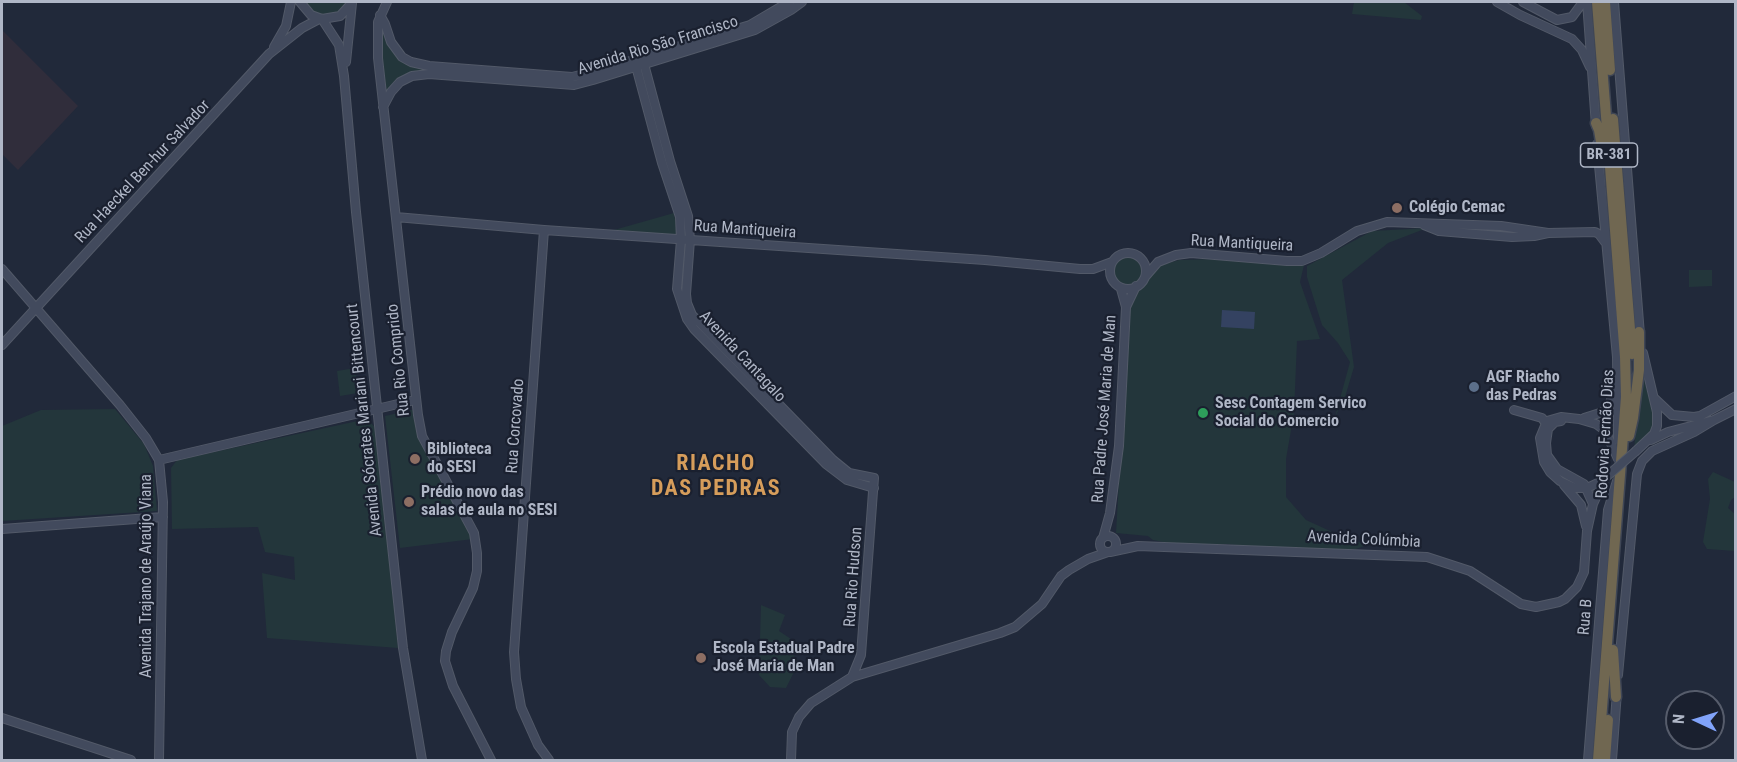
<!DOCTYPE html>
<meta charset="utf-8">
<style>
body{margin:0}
#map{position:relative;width:1737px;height:762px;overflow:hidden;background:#21293a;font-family:"Roboto Condensed",sans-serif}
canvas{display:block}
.frame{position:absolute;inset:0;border:3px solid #afb6c6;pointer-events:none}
.north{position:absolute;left:1665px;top:690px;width:60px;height:60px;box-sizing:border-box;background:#1a202f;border:2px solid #565c6b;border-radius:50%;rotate:274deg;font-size:16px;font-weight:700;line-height:24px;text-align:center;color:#afb6c6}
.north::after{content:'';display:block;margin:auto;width:21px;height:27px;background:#81a3fa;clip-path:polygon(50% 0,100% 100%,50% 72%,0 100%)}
</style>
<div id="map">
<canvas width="1737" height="762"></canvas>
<div class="frame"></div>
<div class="north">N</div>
</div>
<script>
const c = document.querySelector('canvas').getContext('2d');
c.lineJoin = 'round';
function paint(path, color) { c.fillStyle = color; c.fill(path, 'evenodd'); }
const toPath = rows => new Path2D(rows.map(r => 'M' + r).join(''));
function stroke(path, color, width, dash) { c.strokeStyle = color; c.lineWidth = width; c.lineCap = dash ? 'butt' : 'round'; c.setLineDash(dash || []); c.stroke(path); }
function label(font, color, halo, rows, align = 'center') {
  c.font = font + ' "Roboto Condensed",sans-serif'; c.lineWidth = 4.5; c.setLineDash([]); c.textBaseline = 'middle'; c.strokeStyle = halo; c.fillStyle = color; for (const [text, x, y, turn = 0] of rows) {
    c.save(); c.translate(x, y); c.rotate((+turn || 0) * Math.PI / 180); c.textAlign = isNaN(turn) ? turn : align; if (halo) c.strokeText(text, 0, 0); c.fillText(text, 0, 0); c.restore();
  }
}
paint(toPath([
 [2,30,78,106,18,170,2,154]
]), '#302d3b');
paint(toPath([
 [303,2,349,2,337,14,321,16,314,13],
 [1354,2,1404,2,1422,16,1421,20,1352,14],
 [381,21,395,53,429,68,428,72,410,76,384,103,378,57],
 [674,213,678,237,614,232,614,230],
 [1427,228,1388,243,1342,280,1354,367,1345,397,1335,417,1350,362,1338,343,1322,325,1307,277,1307,266,1372,231],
 '1113 272a15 15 0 1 1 30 0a15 15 0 1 1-30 0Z',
 [1214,259,1304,265,1300,282,1320,339,1297,341,1294,413,1286,459,1286,497,1306,520,1352,541,1369,544,1356,549,1352,549,1352,558,1227,544,1173,544,1153,540,1148,536,1116,533,1129,309,1137,289,1158,266,1179,260],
 [1689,270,1712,270,1712,286,1689,287],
 [355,368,356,377,362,376,364,392,340,396,337,371],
 [1642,373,1653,411,1654,422,1651,432,1634,449],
 [115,409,144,444,153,466,157,511,2,521,2,426,41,410],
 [416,409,422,438,473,539,400,548,385,416],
 [367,419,376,428,398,648,267,638,262,573,295,580,294,557,265,552,258,527,172,529,171,468,177,460],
 [1713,472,1735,482,1735,497,1731,500,1728,508,1735,514,1735,551,1707,549,1703,542,1710,499,1708,479],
 [761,605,785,615,779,631,791,639,789,649,799,662,786,688,770,687,759,675]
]), '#23363b');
paint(toPath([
 [1222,310,1255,312,1254,329,1221,327]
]), '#344261');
const secondary = toPath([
 [300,2,311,15,322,19,340,16,351,4],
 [387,2,378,22,378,58,418,415,422,436,474,533,477,553,477,571,473,588,452,632,446,651,445,661,453,686,491,760],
 [1497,2,1520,15,1572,39,1582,50,1590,67],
 [1523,2,1557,20,1572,17,1583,2],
 [1587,2,1596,126],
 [1614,2,1640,335],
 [380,15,385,24,391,42,402,57,411,62,429,66,572,77,600,70,750,25,789,2],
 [322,19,339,45,344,76,356,212,403,648,422,760],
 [274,47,286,26,291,2],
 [634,59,662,163,680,217,681,240,677,289,687,319,694,329,826,464,847,480,874,488],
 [346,62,352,3],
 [644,64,670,161,688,216,690,240,686,294,687,303,692,315,833,460,849,473,874,478,861,655,852,677],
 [383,107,391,92,400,82,412,76,429,74,574,85,593,80,755,30,791,10,802,2],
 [1597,144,1617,357,1618,440],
 [396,217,544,230,985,260,1080,269,1093,269,1112,262],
 [1424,225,1439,231,1512,237,1534,236,1548,233,1595,232,1599,234,1605,242],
 [544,230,514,652,516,679,521,707,538,745,549,760],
 '1110 271a18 18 0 1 1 36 0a18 18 0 1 1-36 0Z',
 [2,269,120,405,146,438,159,460,163,502,159,760],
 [1145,277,1158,262,1176,255,1191,253,1287,261,1302,261,1321,253,1357,231,1387,222,1501,226,1548,233],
 [1126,307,1136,286],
 [2,345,269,54,302,28,319,19],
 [1654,398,1672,415,1694,417,1700,416,1736,396],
 [1514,410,1542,418,1547,425],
 [1584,418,1603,412,1610,403,1615,387],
 [1561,421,1555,422,1548,429,1546,443,1547,455,1557,469,1584,484,1593,504],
 [1651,440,1668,432,1714,420,1736,409],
 [1636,451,1654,434,1657,426,1657,412,1643,353],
 [159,460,415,400],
 [1602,481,1587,488,1575,488,1560,481,1550,472,1544,462,1540,438,1547,421,1561,417,1579,419,1596,424,1603,429,1608,437,1618,459],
 [1564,485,1581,505,1586,526],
 [2,529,163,517],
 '1100 544a8 8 0 1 1 16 0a8 8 0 1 1-16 0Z',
 [1103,538,1110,513,1119,446,1126,307,1121,289],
 [1110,552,1138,546,1427,557,1470,571,1521,604,1536,607,1559,602,1565,599,1577,587,1584,572,1587,531,1593,504,1605,478],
 [1618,675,1637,474,1642,461,1652,451,1694,432,1714,420],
 [2,718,131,760],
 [791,760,792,732,799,717,811,703,852,677,1000,633,1015,627,1042,604,1061,576,1069,570,1088,559,1108,552],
 [1588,760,1608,510,1617,481],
 [1612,760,1617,692]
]);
const highway = toPath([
 [1597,2,1625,357,1626,397,1598,760],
 [1605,2,1610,70],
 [1613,119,1632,354],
 [1596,123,1599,130,1602,148],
 [1629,436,1633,418,1639,370,1639,332],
 [1613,650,1616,697],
 [1605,760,1608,720]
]);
stroke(secondary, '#525968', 10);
stroke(highway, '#3f4655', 13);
stroke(secondary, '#424a5d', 8);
stroke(highway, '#706751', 10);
const secondaryBridge = toPath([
 [1606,477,1636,451]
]);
stroke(secondaryBridge, '#525968', 10, []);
stroke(secondaryBridge, '#424a5d', 8);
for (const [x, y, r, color] of [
 [1397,208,6,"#8d6e63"],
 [1474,387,6,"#5c6f8a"],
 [1203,413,6,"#2e9e5b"],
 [415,459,6,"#8d6e63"],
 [409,502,6,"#8d6e63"],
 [701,658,6,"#8d6e63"]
]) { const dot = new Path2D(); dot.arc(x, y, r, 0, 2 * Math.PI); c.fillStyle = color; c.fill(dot); stroke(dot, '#1a202f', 2); }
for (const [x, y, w] of [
 [1609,155,57]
]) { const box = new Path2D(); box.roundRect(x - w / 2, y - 12, w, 24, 4.5); c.fillStyle = '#1a202f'; c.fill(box); stroke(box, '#afb6c6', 1.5); }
label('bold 15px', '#afb6c6', null, [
 ["BR-381",1609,155]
]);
label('16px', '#afb6c6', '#1a202f', [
 ["Avenida Rio São Francisco",658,46,-17],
 ["Rua Haeckel Ben-hur Salvador",143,172,-47],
 ["Rua Mantiqueira",745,230,4],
 ["Rua Mantiqueira",1242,244,3],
 ["Avenida Cantagalo",742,357,47],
 ["Rua Rio Comprido",399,360,-96],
 ["Rua Padre José Maria de Man",1105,409,-86],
 ["Avenida Sócrates Mariani Bittencourt",365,420,-96],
 ["Rua Corcovado",516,426,-86],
 ["Rodovia Fernão Dias",1606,434,-87],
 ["Avenida Colúmbia",1364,540,3],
 ["Avenida Trajano de Araújo Viana",147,576,-90],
 ["Rua Rio Hudson",854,577,-86],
 ["Rua B",1586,617,-85]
]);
label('bold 16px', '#afb6c6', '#1a202f', [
 ["Colégio Cemac",1409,208],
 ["AGF Riacho",1486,378],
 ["das Pedras",1486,396],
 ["Sesc Contagem Servico",1215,404],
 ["Social do Comercio",1215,422],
 ["Biblioteca",427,450],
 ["do SESI",427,468],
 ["Prédio novo das",421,493],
 ["salas de aula no SESI",421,511],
 ["Escola Estadual Padre",713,649],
 ["José Maria de Man",713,667]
], 'left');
c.letterSpacing = '1.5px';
label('bold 22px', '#d69d5b', '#1a202f', [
 ["RIACHO",716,464],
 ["DAS PEDRAS",716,489]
]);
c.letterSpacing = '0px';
</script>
